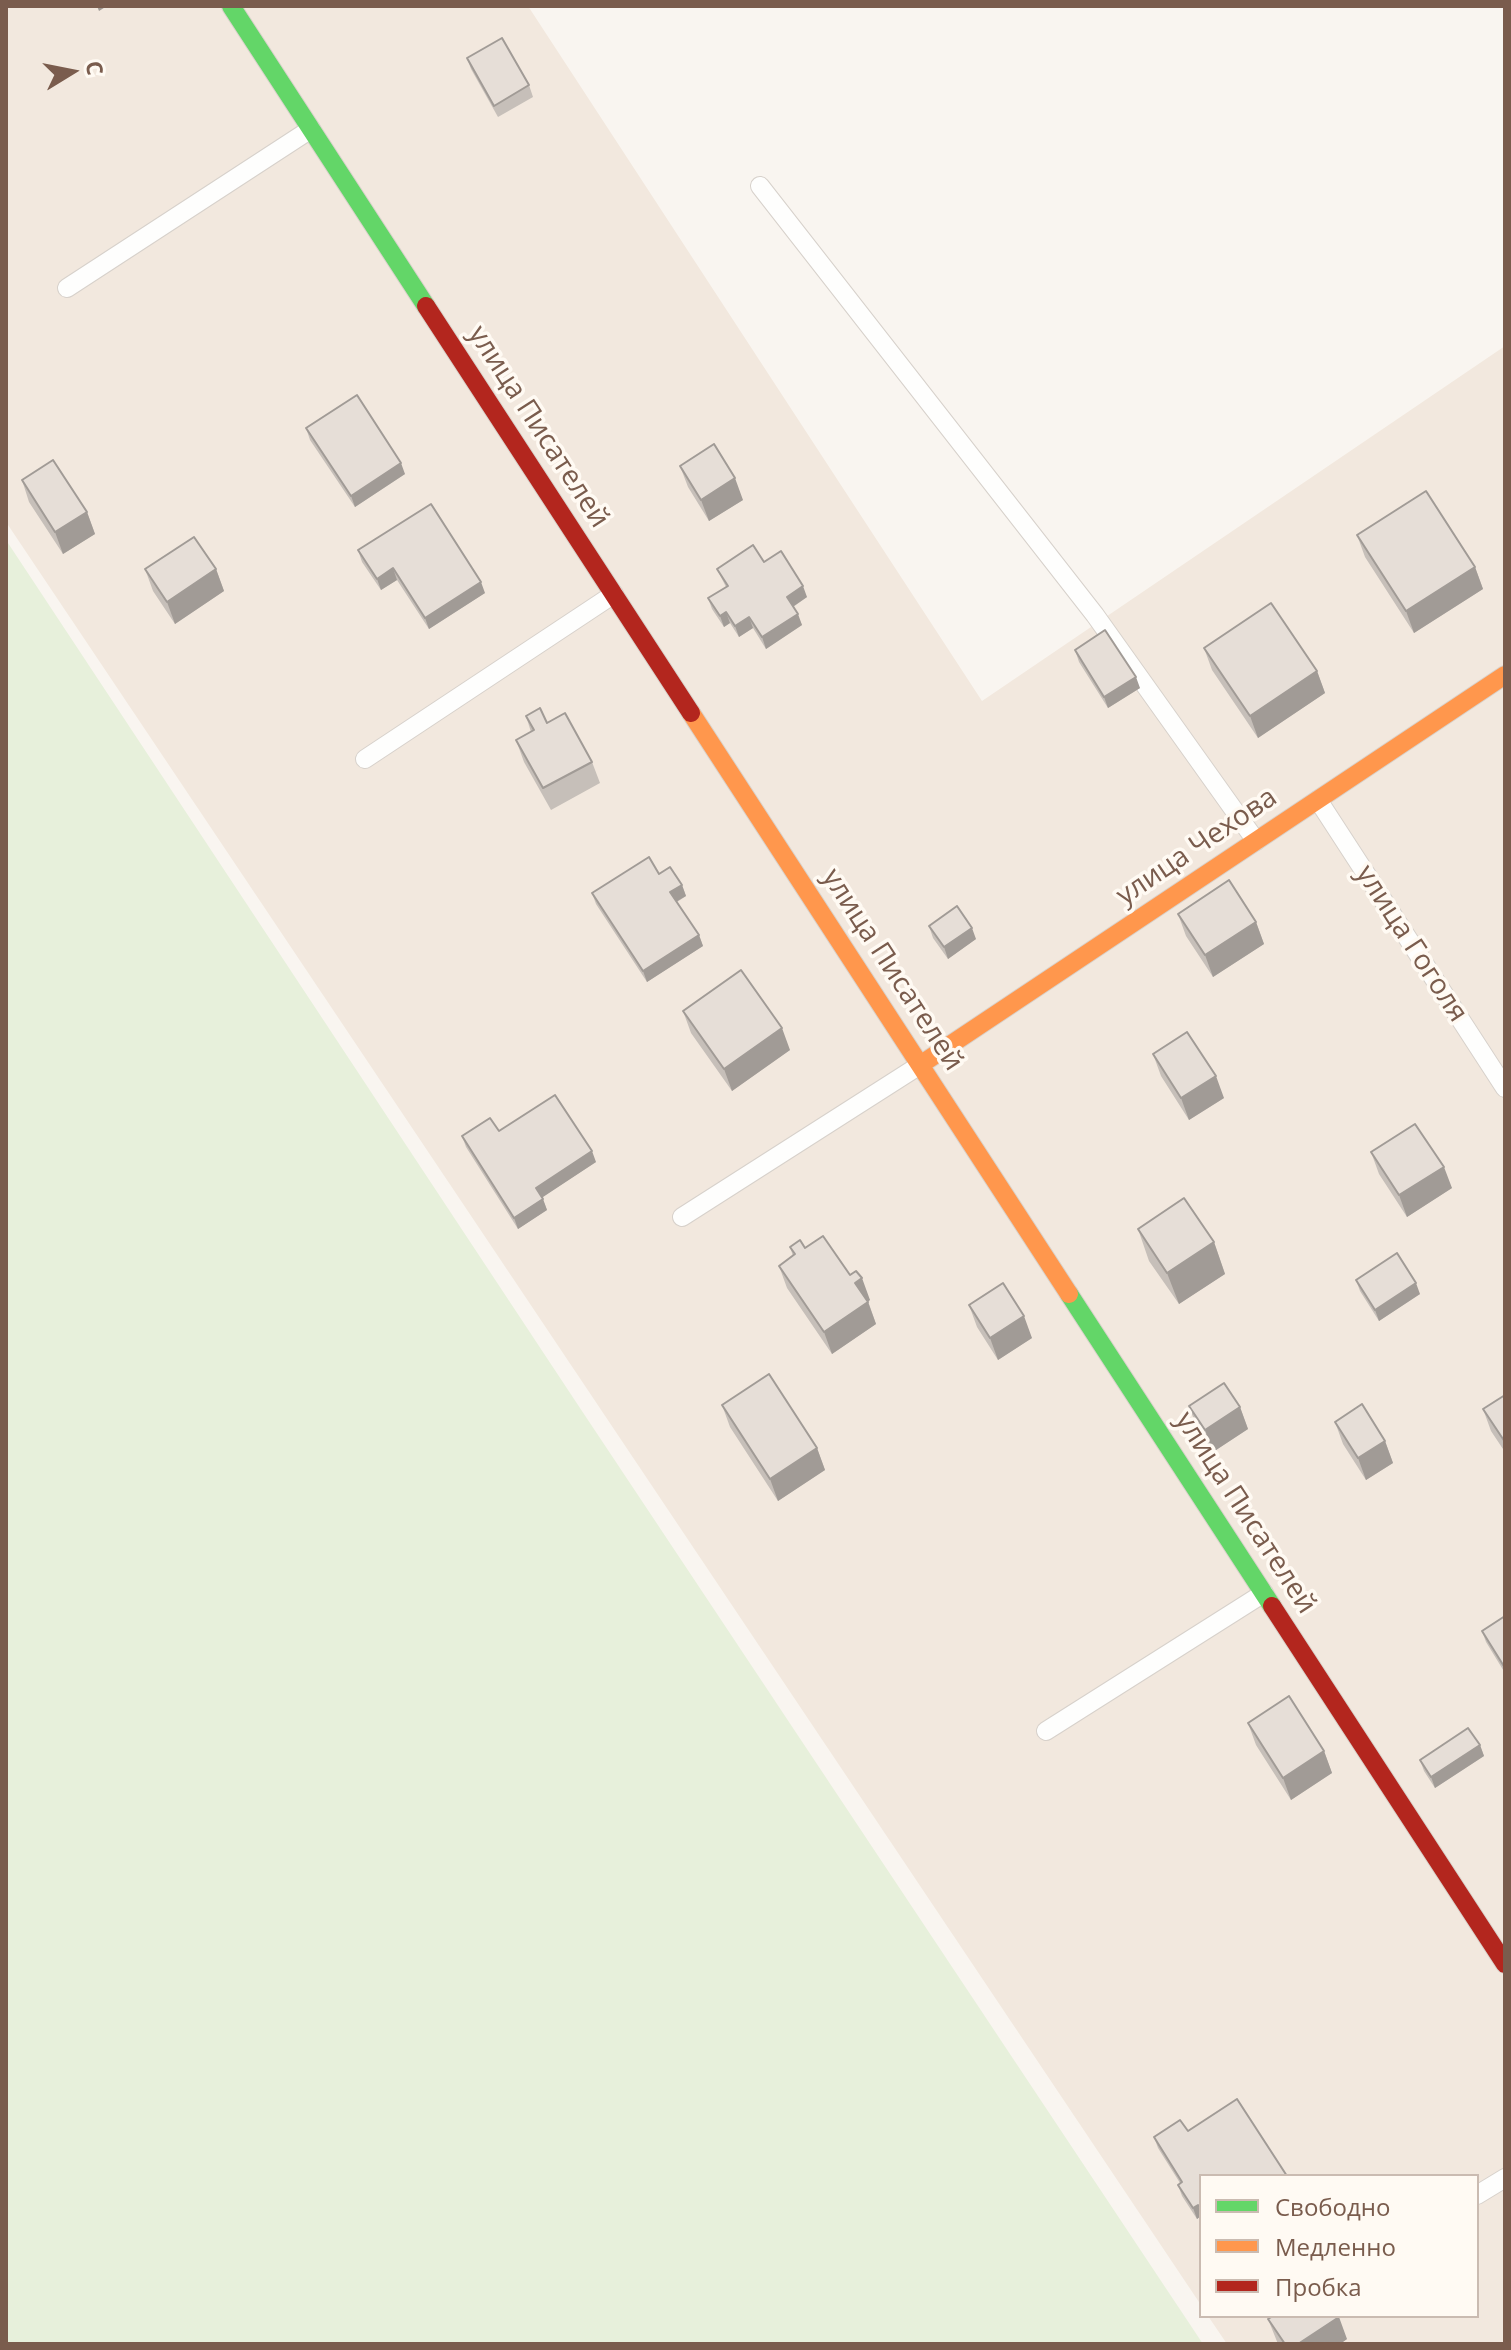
<!DOCTYPE html>
<meta charset="utf-8">
<style>
body{margin:0}
#map{position:relative;width:1511px;height:2350px;overflow:hidden;background:#f9f5f0;font-family:"Open Sans",sans-serif}
canvas{display:block}
.frame{position:absolute;inset:0;border:8px solid #7a5c4d;pointer-events:none}
.legend{position:absolute;left:1199px;top:2174px;width:280px;height:144px;box-sizing:border-box;background:#fffaf3;border:2px solid #cabbb1;margin:0;padding:10px 14px;list-style:none;font-size:24px;color:#7a5c4d}
.legend li{display:flex;align-items:center;gap:16px;height:40px}
.legend b{width:40px;border:2px solid #cabbb1}
.north{position:absolute;left:32px;top:32px;width:80px;height:80px;-webkit-text-stroke:6px #fffaf3;paint-order:stroke;rotate:80deg;font-size:22px;font-weight:700;line-height:32px;text-align:center;color:#7a5c4d}
.north::after{content:'';display:block;margin:auto;width:28px;height:36px;background:#7a5c4d;clip-path:polygon(50% 0,100% 100%,50% 72%,0 100%)}
</style>
<div id="map">
<canvas width="1511" height="2350"></canvas>
<div class="frame"></div>
<ul class="legend">
<li><b style="height:10px;background:#63d668"></b>Свободно</li>
<li><b style="height:10px;background:#ff974d"></b>Медленно</li>
<li><b style="height:10px;background:#b3261e"></b>Пробка</li>
</ul>
<div class="north">С</div>
</div>
<script>
const c = document.querySelector('canvas').getContext('2d');
c.lineJoin = 'round';
function paint(path, color) { c.fillStyle = color; c.fill(path, 'evenodd'); }
const toPath = rows => new Path2D(rows.map(r => 'M' + r).join(''));
function stroke(path, color, width, dash) { c.strokeStyle = color; c.lineWidth = width; c.lineCap = dash ? 'butt' : 'round'; c.setLineDash(dash || []); c.stroke(path); }
function label(font, color, halo, rows, align = 'center') {
  c.font = font + ' "Open Sans",sans-serif'; c.lineWidth = 7; c.setLineDash([]); c.textBaseline = 'middle'; c.strokeStyle = halo; c.fillStyle = color; for (const [text, x, y, turn = 0] of rows) {
    c.save(); c.translate(x, y); c.rotate((+turn || 0) * Math.PI / 180); c.textAlign = isNaN(turn) ? turn : align; if (halo) c.strokeText(text, 0, 0); c.fillText(text, 0, 0); c.restore();
  }
}
paint(toPath([
 [6,6,528,6,982,701,1505,346,1505,2344,1227,2344,1208,2316,1477,2316,1477,2176,1201,2176,1201,2305,6,522]
]), '#f2e8de');
paint(toPath([
 [6,540,574,1399,1203,2344,6,2344]
]), '#e7f0db');
const lane = toPath([
 [760,186,1095,615,1256,841],
 [67,288,311,129],
 [365,759,614,594],
 [1318,800,1505,1088],
 [682,1217,920,1065],
 [1046,1731,1264,1593],
 [1477,2195,1505,2178]
]);
const fast = toPath([
 [231,6,426,306],
 [1069,1294,1272,1606]
]);
const slow = toPath([
 [691,713,1069,1294],
 [920,1065,1505,675]
]);
const jam = toPath([
 [426,306,691,713],
 [1272,1606,1505,1964]
]);
stroke(lane, '#d7d1cb', 20);
stroke(fast, '#d9d2cb', 20);
stroke(slow, '#d9d2cb', 20);
stroke(jam, '#d9d2cb', 20);
stroke(lane, '#fefefd', 18);
stroke(fast, '#63d668', 18);
stroke(slow, '#ff974d', 18);
stroke(jam, '#b3261e', 18);
paint(toPath([
 [467,58,529,85,533,97,498,117,471,69],
 [306,428,405,474,355,507,310,440],
 [680,466,743,500,709,521,688,487],
 [22,480,87,512,95,534,63,554,29,502],
 [1357,535,1475,567,1483,589,1414,633,1365,557],
 [358,550,485,593,429,629,397,580,381,590,362,562],
 [764,562,807,597,793,607,802,625,766,649,753,628,739,637,730,623,724,627,712,609,708,598,726,587,717,569],
 [145,569,216,569,224,591,175,624,153,591],
 [1204,648,1317,671,1325,693,1258,738,1212,670],
 [1075,650,1140,688,1108,708,1079,662],
 [526,716,547,723,592,762,600,783,551,810,524,762,516,740,531,732],
 [659,874,682,885,686,896,677,902,699,935,703,946,647,982,596,904,592,893],
 [1178,914,1256,922,1264,944,1213,977,1186,936],
 [929,926,976,939,948,959,933,938],
 [683,1011,790,1050,732,1091,691,1033],
 [1153,1054,1224,1098,1189,1120,1161,1076],
 [499,1131,596,1162,542,1197,547,1210,518,1229,466,1147,462,1136],
 [1371,1152,1452,1188,1407,1217,1379,1174],
 [1138,1229,1214,1242,1225,1274,1179,1304,1149,1261],
 [790,1247,805,1248,850,1275,870,1300,868,1301,876,1324,832,1354,787,1288,779,1266,793,1256],
 [1356,1280,1420,1294,1379,1321,1360,1291],
 [969,1305,1032,1338,998,1360,977,1327],
 [1505,1395,1505,1452,1491,1431,1483,1409],
 [722,1405,817,1448,825,1470,778,1501,730,1427],
 [1189,1406,1240,1407,1248,1429,1213,1452,1197,1428],
 [1335,1422,1385,1441,1393,1463,1366,1480,1343,1444],
 [1505,1616,1505,1673,1486,1642,1482,1631],
 [1248,1723,1324,1751,1332,1773,1291,1800,1256,1745],
 [1480,1745,1484,1756,1435,1788,1424,1771,1420,1760],
 [1188,2131,1201,2176,1201,2216,1197,2219,1182,2196,1178,2185,1180,2183,1158,2148,1154,2137],
 [1268,2319,1347,2339,1340,2344,1278,2344]
]), '#c6bfb9');
paint(toPath([
 [97,6,107,6,99,11],
 [401,463,405,474,355,507,351,496],
 [735,478,743,500,709,521,701,500],
 [87,512,95,534,63,554,55,532],
 [1475,567,1483,589,1414,633,1406,611],
 [393,568,397,580,381,590,377,579],
 [216,569,224,591,175,624,167,602],
 [481,582,485,593,429,629,425,618],
 [803,586,807,597,791,608,787,597],
 [726,612,730,623,724,627,720,616],
 [798,614,802,625,766,649,762,637],
 [749,617,753,628,739,637,735,626],
 [1317,671,1325,693,1258,738,1250,716],
 [1136,677,1140,688,1108,708,1104,697],
 [682,885,686,896,674,903,670,892],
 [1256,922,1264,944,1213,977,1205,955],
 [972,928,976,939,948,959,944,947],
 [699,935,703,946,647,982,643,971],
 [782,1028,790,1050,732,1091,724,1069],
 [1216,1076,1224,1098,1189,1120,1181,1098],
 [592,1151,596,1162,540,1199,536,1188],
 [1444,1167,1452,1188,1407,1217,1399,1195],
 [543,1199,547,1210,518,1229,514,1218],
 [1214,1242,1225,1274,1179,1304,1167,1273],
 [862,1278,870,1300,863,1305,855,1283],
 [1416,1283,1420,1294,1379,1321,1375,1310],
 [868,1302,876,1324,832,1354,824,1332],
 [1024,1316,1032,1338,998,1360,990,1338],
 [1240,1407,1248,1429,1213,1452,1205,1430],
 [1385,1441,1393,1463,1366,1480,1358,1458],
 [817,1448,825,1470,778,1501,770,1479],
 [1480,1745,1484,1756,1435,1788,1431,1777],
 [1324,1751,1332,1773,1291,1800,1283,1778],
 [1198,2205,1201,2216,1197,2219,1193,2208],
 [1339,2317,1347,2339,1340,2344,1298,2344]
]), '#a19b96');
const building = toPath([
 [502,38,529,85,494,106,467,58,502,38],
 [357,395,401,463,351,496,306,428,357,395],
 [714,444,735,478,701,500,680,466,714,444],
 [53,460,87,512,55,532,22,480,53,460],
 [1426,491,1475,567,1406,611,1357,535,1426,491],
 [431,504,481,582,425,618,393,568,377,579,358,550,431,504],
 [194,537,216,569,167,602,145,569,194,537],
 [753,545,764,562,781,551,803,586,787,597,798,614,762,637,749,617,735,626,726,612,720,616,708,598,728,586,717,569,753,545],
 [1271,603,1317,671,1250,716,1204,648,1271,603],
 [1105,630,1136,677,1104,697,1075,650,1105,630],
 [540,708,547,723,565,713,592,762,543,788,516,740,534,730,526,716,540,708],
 [649,857,659,874,670,867,682,885,670,892,699,935,643,971,592,893,649,857],
 [1229,880,1256,922,1205,955,1178,914,1229,880],
 [957,906,972,928,944,947,929,926,957,906],
 [741,970,782,1028,724,1069,683,1011,741,970],
 [1187,1032,1216,1076,1181,1098,1153,1054,1187,1032],
 [555,1095,592,1151,536,1188,543,1199,514,1218,462,1136,490,1118,499,1131,555,1095],
 [1415,1124,1444,1167,1399,1195,1371,1152,1415,1124],
 [1184,1198,1214,1242,1167,1273,1138,1229,1184,1198],
 [823,1236,850,1275,856,1271,862,1278,855,1283,868,1302,824,1332,779,1266,795,1254,790,1247,800,1240,805,1248,823,1236],
 [1397,1253,1416,1283,1375,1310,1356,1280,1397,1253],
 [1003,1283,1024,1316,990,1338,969,1305,1003,1283],
 [769,1374,817,1448,770,1479,722,1405,769,1374],
 [1224,1383,1240,1407,1205,1430,1189,1406,1224,1383],
 [1505,1395,1505,1442,1483,1409,1505,1395],
 [1362,1404,1385,1441,1358,1458,1335,1422,1362,1404],
 [1505,1616,1505,1668,1482,1631,1505,1616],
 [1289,1696,1324,1751,1283,1778,1248,1723,1289,1696],
 [1468,1728,1480,1745,1431,1777,1420,1760,1468,1728],
 [1237,2099,1287,2176,1201,2176,1201,2210,1198,2205,1193,2208,1178,2185,1182,2182,1154,2137,1180,2120,1188,2131,1237,2099],
 [1273,2316,1338,2316,1339,2317,1298,2344,1285,2344,1268,2319,1273,2316]
]);
paint(building, '#e6ded7');
stroke(building, '#a19b96', 2);
label('28px', '#7a5c4d', '#fffaf3', [
 ["улица Писателей",538,427,57],
 ["улица Чехова",1197,847,-34],
 ["улица Гоголя",1411,944,57],
 ["улица Писателей",892,970,57],
 ["улица Писателей",1245,1513,57]
]);
</script>
